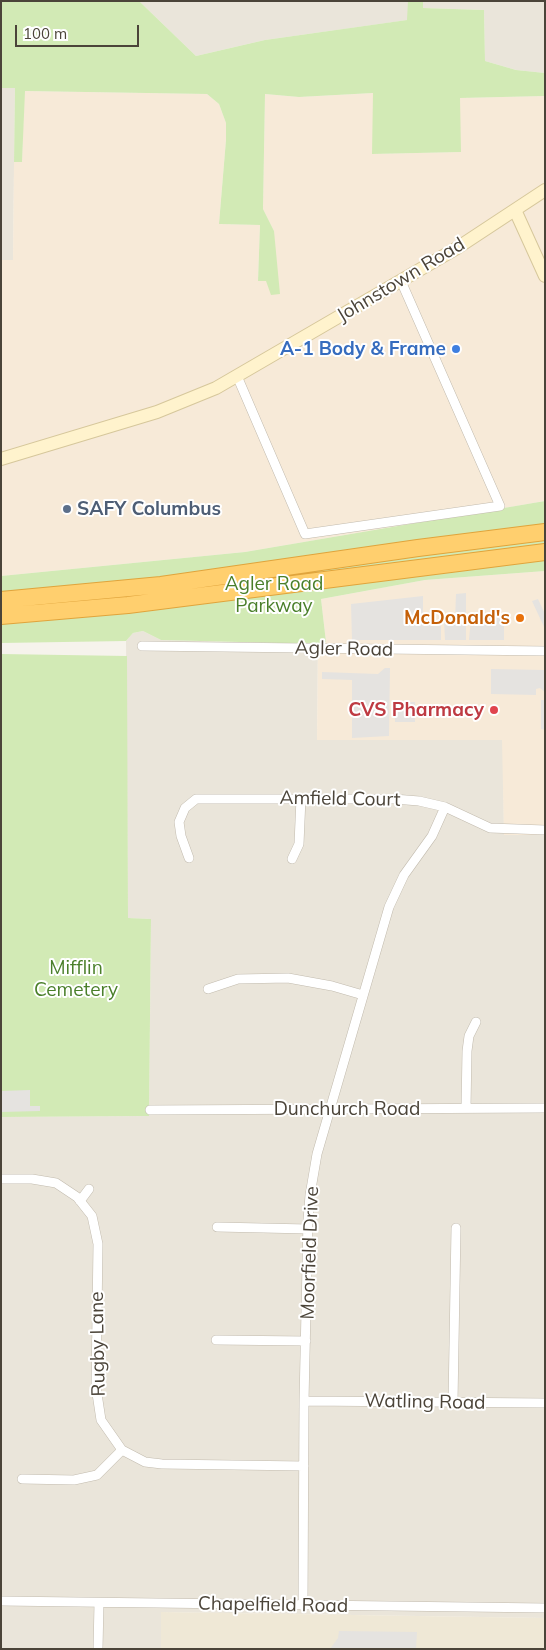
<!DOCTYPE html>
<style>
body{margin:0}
#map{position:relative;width:546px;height:1650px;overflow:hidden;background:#f6f3ec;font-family:Mulish,sans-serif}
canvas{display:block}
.frame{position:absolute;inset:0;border:2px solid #4b4439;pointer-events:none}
.scale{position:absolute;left:15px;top:25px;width:124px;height:22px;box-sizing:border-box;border:2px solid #4b4439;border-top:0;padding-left:6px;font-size:15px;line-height:18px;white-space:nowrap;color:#4b4439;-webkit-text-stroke:4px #fff;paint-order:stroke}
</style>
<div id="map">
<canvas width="546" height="1650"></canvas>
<div class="frame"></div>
<div class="scale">100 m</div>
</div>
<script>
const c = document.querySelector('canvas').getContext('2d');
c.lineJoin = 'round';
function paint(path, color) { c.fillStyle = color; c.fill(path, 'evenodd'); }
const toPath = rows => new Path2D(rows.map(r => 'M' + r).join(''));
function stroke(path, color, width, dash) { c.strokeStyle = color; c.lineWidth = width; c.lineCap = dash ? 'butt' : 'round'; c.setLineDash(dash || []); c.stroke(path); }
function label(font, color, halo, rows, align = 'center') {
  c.font = font + ' Mulish,sans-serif'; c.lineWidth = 4; c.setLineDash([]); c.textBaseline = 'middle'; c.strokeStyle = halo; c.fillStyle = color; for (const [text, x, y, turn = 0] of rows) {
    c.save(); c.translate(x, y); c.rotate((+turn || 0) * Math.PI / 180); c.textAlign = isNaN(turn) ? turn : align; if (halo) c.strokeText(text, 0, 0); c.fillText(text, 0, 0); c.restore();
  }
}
paint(toPath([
 [139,1,408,1,408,20,265,40,196,56],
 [423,1,545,1,545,73,516,70,485,61,484,10,423,8],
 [1,88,15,88,13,260,1,260],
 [143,631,161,640,318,644,317,740,503,740,504,835,545,835,545,1618,162,1612,161,1649,1,1649,1,1117,149,1116,151,919,128,918,126,641,133,633]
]), '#eae5da');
paint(toPath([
 [24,91,207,94,219,104,226,123,226,140,219,224,260,225,258,281,266,281,274,231,263,209,265,94,299,97,373,93,373,154,460,152,459,98,545,96,545,501,245,552,1,576,1,260,13,260,14,162,22,162],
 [545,571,545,835,504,835,502,740,317,740,318,644,326,642,321,599,425,580]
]), '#f7ead8');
paint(toPath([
 [161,1612,545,1618,545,1649,161,1649]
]), '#efe8d6');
paint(toPath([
 [1,1,139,1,196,56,265,40,407,20,408,1,423,1,423,8,484,10,485,61,516,70,545,73,545,96,460,98,461,152,372,154,373,93,299,97,265,94,263,209,274,231,280,294,271,295,266,281,258,281,260,225,219,224,226,140,226,123,219,104,207,94,25,91,22,162,14,162,15,88,1,88],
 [545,501,545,571,425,580,321,599,326,642,318,644,161,640,143,631,133,633,126,641,1,643,1,576,245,552],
 [1,654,127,656,128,918,151,919,149,1116,1,1117]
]), '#d2eab5');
paint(toPath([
 [466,593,466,640,445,640,444,621,455,621,456,594],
 [423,596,423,620,441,622,441,640,352,640,351,604],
 [538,599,545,614,545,629,532,601],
 [471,618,504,618,504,640,469,640],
 [385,668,390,668,389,736,352,738,352,680,322,679,322,672,378,674],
 [491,669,545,670,545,692,540,688,536,689,536,695,491,694],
 [541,700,545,700,545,730,541,729],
 [395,702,415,702,415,722,395,722],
 [30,1090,30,1106,40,1106,40,1111,1,1112,1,1091],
 [339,1631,417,1632,416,1649,330,1649,338,1638]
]), '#e5e3e0');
const street = toPath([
 [237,376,305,534,500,506,401,281],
 [142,646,545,651],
 [189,858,181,836,179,822,185,808,196,799,394,799,419,801,445,807,490,828,545,830],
 [292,859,299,844,301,798],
 [208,989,238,979,288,978,332,986,363,995],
 [466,1108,467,1051,469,1036,476,1022],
 [150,1110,545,1108],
 [1,1179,32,1179,56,1183,77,1197,92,1216,98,1244,96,1387,101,1420,122,1450,145,1462,162,1464,304,1466],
 [80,1201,89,1189],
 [217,1227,308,1229],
 [216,1340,306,1341],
 [304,1401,545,1403],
 [453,1402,456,1228],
 [22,1479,74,1480,97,1475,122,1450],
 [1,1601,545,1608],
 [303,1606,304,1401,308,1220,310,1195,317,1154,389,907,404,875,432,836,445,807],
 [98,1649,99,1603]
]);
const secondary = toPath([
 [515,210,545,276],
 [1,459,157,412,216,388,457,248,545,190]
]);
const highway = toPath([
 [1,600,161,585,418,548,545,532],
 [1,616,128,605,545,552]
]);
stroke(street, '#c2bbae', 10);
stroke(secondary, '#d6c79b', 14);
stroke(highway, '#e0a43c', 18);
stroke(street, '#fff', 9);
stroke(secondary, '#fff3cd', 12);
stroke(highway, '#ffcf6e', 16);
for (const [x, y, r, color] of [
 [456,349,5,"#3f7fe0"],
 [67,509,5,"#5c6f8a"],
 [520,618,5,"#e8710a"],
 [494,710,5,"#e0444e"]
]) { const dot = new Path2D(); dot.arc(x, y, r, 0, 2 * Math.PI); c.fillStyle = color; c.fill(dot); stroke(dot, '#fff', 2); }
label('19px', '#4b4439', '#fff', [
 ["Johnstown Road",401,280,-31],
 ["Agler Road",344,649,1],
 ["Amfield Court",340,799,1],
 ["Dunchurch Road",347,1109],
 ["Moorfield Drive",310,1253,-88],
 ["Rugby Lane",98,1344,-91],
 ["Watling Road",425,1402,1],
 ["Chapelfield Road",273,1605,1]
]);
label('bold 19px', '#366cbe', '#fff', [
 ["A-1 Body & Frame",446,349]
], 'right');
label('bold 19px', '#4e5e75', '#fff', [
 ["SAFY Columbus",77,509]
], 'left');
label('19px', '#4a7f2a', '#fff', [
 ["Agler Road",274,584],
 ["Parkway",274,606],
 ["Mifflin",76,968],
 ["Cemetery",76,990]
]);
label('bold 19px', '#c56008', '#fff', [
 ["McDonald's",510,618]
], 'right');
label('bold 19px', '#be3a42', '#fff', [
 ["CVS Pharmacy",484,710]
], 'right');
</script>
